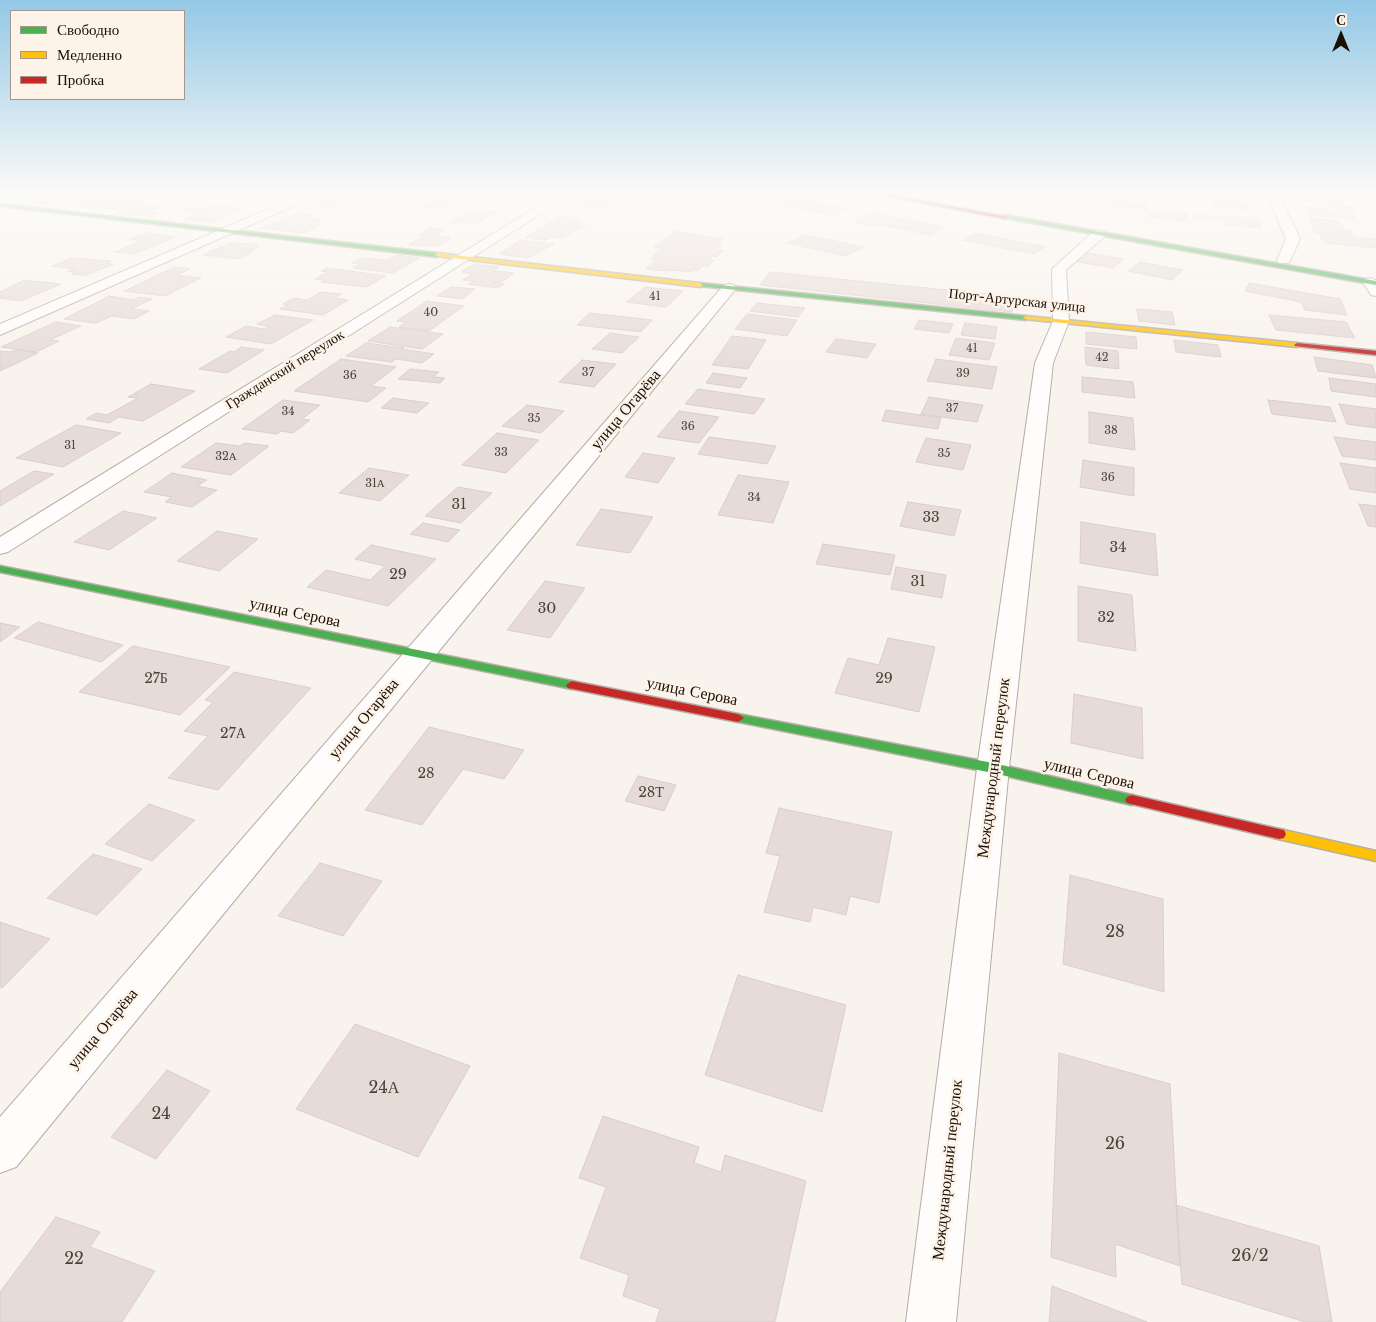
<!DOCTYPE html>
<meta charset="utf-8">
<style>
body{margin:0}
#map{position:relative;width:1376px;height:1322px;overflow:hidden;background:#f9f3ed;font-family:"Libre Baskerville",serif}
canvas{display:block}
.legend{position:absolute;left:10px;top:10px;width:175px;height:90px;box-sizing:border-box;background:#fef3e8;border:1px solid #a2988d;margin:0;padding:6px 9px;list-style:none;font-size:15px;color:#180f05}
.legend li{display:flex;align-items:center;gap:10px;height:25px}
.legend b{width:25px;border:1px solid #a2988d}
.north{position:absolute;left:1316px;top:10px;width:50px;height:50px;-webkit-text-stroke:4px #fef3e8;paint-order:stroke;rotate:0deg;font-size:14px;font-weight:700;line-height:20px;text-align:center;color:#180f05}
.north::after{content:'';display:block;margin:auto;width:18px;height:22px;background:#180f05;clip-path:polygon(50% 0,100% 100%,50% 72%,0 100%)}
</style>
<div id="map">
<canvas width="1376" height="1322"></canvas>
<ul class="legend">
<li><b style="height:6px;background:#4caf50"></b>Свободно</li>
<li><b style="height:6px;background:#ffc107"></b>Медленно</li>
<li><b style="height:6px;background:#c62828"></b>Пробка</li>
</ul>
<div class="north">С</div>
</div>
<script>
const c = document.querySelector('canvas').getContext('2d');
c.lineJoin = 'round';
function paint(path, color) { c.fillStyle = color; c.fill(path, 'evenodd'); }
const toPath = rows => new Path2D(rows.map(r => 'M' + r).join(''));
function stroke(path, color, width, dash) { c.strokeStyle = color; c.lineWidth = width; c.lineCap = dash ? 'butt' : 'round'; c.setLineDash(dash || []); c.stroke(path); }
function label(font, color, halo, rows, align = 'center') {
  c.font = font + ' "Libre Baskerville",serif'; c.lineWidth = 5; c.setLineDash([]); c.textBaseline = 'middle'; c.strokeStyle = halo; c.fillStyle = color; for (const [text, x, y, turn = 0] of rows) {
    c.save(); c.translate(x, y); c.rotate((+turn || 0) * Math.PI / 180); c.textAlign = isNaN(turn) ? turn : align; if (halo) c.strokeText(text, 0, 0); c.fillText(text, 0, 0); c.restore();
  }
}
paint(toPath([
 [59,192,169,192,120,210,60,203,54,205,38,203,43,201,33,200]
]), '#f7e7e3');
const building = toPath([
 [81,192,125,194,132,192,169,192,120,210,60,203,54,205,38,203,81,192],
 [227,192,274,192,273,192,281,193,257,203,237,200,240,199,216,197,227,192],
 [497,192,524,194,508,203,486,201,499,194,494,194,497,192],
 [597,192,631,192,625,197,594,194,597,192],
 [718,192,762,192,754,195,762,197,748,202,728,198,736,195,718,192],
 [1090,192,1130,192,1126,198,1089,194,1090,192],
 [1200,192,1246,192,1249,199,1201,195,1200,192],
 [1295,192,1340,197,1344,204,1299,202,1295,192],
 [339,195,361,197,355,199,349,199,332,206,315,205,339,195],
 [591,196,618,199,605,207,578,204,591,196],
 [1083,196,1112,199,1108,204,1080,201,1083,196],
 [1211,197,1233,199,1234,202,1248,203,1251,210,1214,207,1211,197],
 [792,198,848,208,833,215,777,204,792,198],
 [436,199,457,201,441,209,419,207,436,199],
 [1115,201,1149,205,1147,209,1112,205,1115,201],
 [142,204,163,206,148,212,159,213,148,217,116,213,142,204],
 [212,205,233,206,229,208,242,209,213,222,184,219,199,213,178,211,186,208,200,209,212,205],
 [1333,205,1354,207,1357,211,1336,210,1333,205],
 [1304,207,1329,208,1330,211,1338,213,1353,214,1356,219,1308,215,1304,207],
 [472,210,496,212,477,224,452,222,472,210],
 [1150,212,1173,215,1174,213,1188,214,1185,221,1147,217,1150,212],
 [297,213,314,215,307,218,321,220,314,223,322,224,303,233,262,228,297,213],
 [873,213,945,227,930,235,878,224,873,226,854,222,873,213],
 [1194,215,1258,218,1261,228,1226,225,1224,220,1195,218,1194,215],
 [560,216,577,218,575,219,579,220,575,222,587,224,578,230,544,227,560,216],
 [1309,218,1339,221,1344,230,1351,231,1353,235,1315,233,1309,218],
 [430,228,445,230,434,236,451,238,437,246,409,245,425,235,419,235,430,228],
 [540,228,573,231,563,238,551,237,546,240,525,238,540,228],
 [676,231,722,239,717,243,721,244,715,250,723,250,717,257,713,256,709,260,714,260,707,267,703,266,698,271,692,270,690,272,669,270,667,271,646,269,656,260,651,260,656,256,653,256,663,248,654,247,676,231],
 [145,233,176,237,134,254,114,252,142,241,129,239,145,233],
 [976,233,1045,247,1033,254,963,240,976,233],
 [1320,234,1376,239,1376,248,1324,243,1320,234],
 [805,235,864,247,846,256,787,243,805,235],
 [521,240,554,244,528,258,499,254,521,240],
 [230,243,257,244,254,245,260,246,248,253,251,253,239,259,203,255,230,243],
 [1084,252,1124,259,1113,268,1073,261,1084,252],
 [397,255,419,258,393,273,353,268,360,264,352,263,362,258,387,260,397,255],
 [72,258,111,261,106,263,114,264,84,276,71,274,76,272,68,271,74,269,52,266,72,258],
 [1140,262,1183,270,1172,280,1128,271,1140,262],
 [474,264,499,267,494,271,514,273,503,281,495,282,504,284,498,288,468,284,473,281,463,280,472,274,461,272,474,264],
 [175,267,190,269,177,275,201,278,165,296,124,291,175,267],
 [327,268,386,276,366,287,321,282,324,280,315,279,328,272,321,271,327,268],
 [770,272,1016,297,1012,312,760,285,770,272],
 [25,280,61,284,21,301,0,298,2,293,0,292,25,280],
 [1249,283,1340,299,1347,315,1305,310,1301,302,1245,291,1249,283],
 [451,287,475,289,462,299,437,296,451,287],
 [645,287,683,291,666,307,627,302,645,287],
 [321,292,341,294,335,298,348,300,323,315,280,309,288,305,283,304,294,298,307,300,321,292],
 [109,296,134,300,139,297,152,299,131,309,149,311,134,319,112,316,96,323,64,319,109,296],
 [427,301,464,306,429,331,399,327,406,322,397,321,427,301],
 [757,303,805,308,798,317,750,311,757,303],
 [1137,309,1172,312,1175,325,1139,321,1137,309],
 [590,313,652,320,641,332,577,325,590,313],
 [747,314,797,320,787,336,735,329,747,314],
 [275,315,313,320,271,344,226,337,246,326,264,329,269,326,257,324,275,315],
 [1269,315,1346,322,1355,338,1276,330,1269,315],
 [919,320,953,324,949,333,914,329,919,320],
 [56,322,81,326,50,340,59,341,36,352,1,347,56,322],
 [965,323,997,327,995,339,961,335,965,323],
 [390,327,443,334,422,349,368,341,390,327],
 [1086,332,1136,337,1137,349,1086,344,1086,332],
 [610,333,639,337,622,353,592,349,610,333],
 [732,336,766,340,748,369,712,365,732,336],
 [956,338,995,343,989,360,949,355,956,338],
 [836,339,876,344,867,358,826,352,836,339],
 [1174,340,1218,345,1221,357,1176,352,1174,340],
 [366,343,404,348,402,349,434,354,422,363,396,359,392,362,346,356,366,343],
 [241,347,264,350,227,373,199,369,230,351,234,352,241,347],
 [1085,347,1118,351,1119,369,1086,365,1085,347],
 [15,350,38,353,0,371,0,351,9,352,15,350],
 [1314,357,1372,365,1376,378,1318,371,1314,357],
 [341,359,396,367,371,386,386,388,368,402,294,391,341,359],
 [936,359,997,367,992,389,927,381,936,359],
 [582,360,616,364,594,387,559,382,582,360],
 [410,369,439,372,433,377,445,378,440,383,398,379,410,369],
 [713,373,747,378,740,388,706,383,713,373],
 [1082,377,1133,382,1135,398,1082,392,1082,377],
 [1329,378,1376,384,1376,397,1331,391,1329,378],
 [151,384,195,391,143,421,119,417,109,423,86,419,96,413,107,415,138,398,128,397,151,384],
 [698,389,765,399,754,414,685,404,698,389],
 [929,397,983,405,977,422,921,414,929,397],
 [393,398,429,403,417,413,381,408,393,398],
 [283,400,320,405,302,419,310,420,293,433,281,431,277,434,242,429,283,400],
 [1268,400,1330,407,1336,422,1272,414,1268,400],
 [1339,404,1376,409,1376,428,1347,424,1339,404],
 [527,405,564,411,541,433,502,426,527,405],
 [886,410,941,418,938,429,882,421,886,410],
 [679,411,719,417,699,443,657,437,679,411],
 [1089,412,1133,418,1135,450,1089,443,1089,412],
 [76,425,121,433,63,467,16,458,76,425],
 [497,433,539,440,506,473,462,465,497,433],
 [709,437,776,446,767,464,698,454,709,437],
 [1334,437,1376,442,1376,460,1342,456,1334,437],
 [926,438,971,445,963,470,916,462,926,438],
 [216,443,240,446,244,443,269,446,231,475,181,467,216,443],
 [643,453,675,458,658,483,625,477,643,453],
 [1083,460,1134,468,1134,496,1080,487,1083,460],
 [1340,463,1376,468,1376,493,1350,489,1340,463],
 [369,468,409,475,380,501,339,493,369,468],
 [34,471,54,474,0,506,0,491,34,471],
 [172,473,207,480,197,486,217,490,192,507,165,502,172,497,144,492,172,473],
 [738,475,789,482,773,523,718,515,738,475],
 [458,487,492,493,461,523,425,516,458,487],
 [908,502,961,510,954,536,900,526,908,502],
 [1359,504,1376,506,1376,527,1368,526,1359,504],
 [601,509,653,517,630,553,576,545,601,509],
 [123,511,157,518,109,550,74,542,123,511],
 [1081,522,1155,534,1158,576,1080,563,1081,522],
 [423,523,460,530,448,542,410,534,423,523],
 [217,531,258,539,219,571,177,561,217,531],
 [823,544,895,555,890,575,816,564,823,544],
 [371,545,436,559,388,606,307,587,326,570,370,580,385,566,355,559,371,545],
 [896,567,946,575,942,598,891,589,896,567],
 [545,581,585,588,550,638,507,630,545,581],
 [1078,586,1132,595,1136,651,1078,641,1078,586],
 [38,622,123,645,101,662,14,638,38,622],
 [0,623,20,627,0,642,0,623],
 [888,638,935,647,919,712,835,693,848,658,879,665,888,638],
 [133,646,230,667,180,715,79,692,133,646],
 [234,672,311,688,218,790,168,778,208,736,184,731,213,702,205,700,234,672],
 [1074,694,1142,708,1143,759,1071,743,1074,694],
 [429,727,524,750,504,779,463,769,422,825,365,810,429,727],
 [638,776,676,785,664,811,625,801,638,776],
 [149,804,195,820,152,861,105,844,149,804],
 [779,808,892,832,879,903,850,896,846,915,813,907,810,922,764,912,780,856,766,853,779,808],
 [93,854,142,869,97,915,47,898,93,854],
 [320,863,382,881,343,936,278,916,320,863],
 [1070,875,1163,899,1164,992,1063,964,1070,875],
 [0,922,50,939,2,988,0,987,0,922],
 [738,975,846,1005,822,1112,705,1075,738,975],
 [355,1024,470,1066,418,1157,296,1109,355,1024],
 [1059,1053,1170,1084,1180,1266,1115,1244,1116,1277,1051,1257,1059,1053],
 [167,1070,210,1091,156,1159,111,1137,167,1070],
 [603,1116,699,1147,694,1163,721,1172,725,1155,806,1181,775,1322,656,1322,660,1309,623,1296,629,1275,580,1258,606,1187,579,1178,603,1116],
 [1176,1205,1319,1246,1332,1322,1305,1322,1182,1284,1176,1205],
 [56,1217,100,1232,90,1247,155,1271,122,1322,0,1322,0,1292,56,1217],
 [1052,1286,1147,1322,1049,1322,1052,1286]
]);
paint(building, '#e6dbd6');
stroke(building, '#d9ceca', 1);
const street = toPath([
 [308,192,323,192,321,194,0,335,0,324,308,192],
 [561,192,575,192,8,552,0,554,0,537,561,192],
 [1266,192,1278,192,1300,239,1289,263,1279,263,1277,260,1286,239,1266,192],
 [1099,230,1105,234,1104,237,1066,270,1069,321,1053,363,1009,768,956,1322,906,1322,977,768,1035,363,1053,321,1052,269,1094,231,1099,230],
 [1370,278,1376,280,1376,296,1371,295,1363,282,1365,279,1370,278],
 [729,284,734,285,736,288,734,291,16,1167,0,1173,0,1117,724,285,729,284]
]);
const fast = toPath([
 [0,204,437,253,440,255,437,257,0,206,0,204],
 [1006,215,1376,281,1376,285,1004,218,1006,215],
 [700,283,1026,316,1029,318,1026,320,698,286,697,285,700,283],
 [0,566,572,681,578,685,572,689,0,572,0,566],
 [738,714,993,763,1132,795,1137,797,1139,800,1137,803,1132,805,993,773,734,721,732,718,738,714]
]);
const slow = toPath([
 [437,253,700,283,703,285,700,287,435,256,437,253],
 [1026,316,1297,343,1300,345,1297,347,1024,319,1023,318,1026,316],
 [1279,829,1376,851,1376,861,1274,838,1272,834,1274,830,1279,829]
]);
const jam = toPath([
 [865,192,873,192,1009,217,1006,219,865,192],
 [1297,343,1376,351,1376,355,1295,346,1294,345,1297,343],
 [572,681,738,714,744,718,738,722,568,688,566,685,572,681],
 [1132,795,1279,829,1284,830,1286,834,1284,838,1279,839,1127,803,1125,800,1127,797,1132,795]
]);
stroke(street, '#b5ada6', 2);
stroke(fast, '#b5ada6', 3);
stroke(slow, '#b5ada6', 3);
stroke(jam, '#b5ada6', 3);
paint(street, '#fefdfc');
paint(fast, '#4caf50');
paint(slow, '#ffc107');
paint(jam, '#c62828');
const sky = c.createLinearGradient(0, 0, 0, 377);
sky.addColorStop(0, '#93c8e6');
sky.addColorStop(0.51, '#fcfaf7');
sky.addColorStop(1, '#fcfaf700');
c.fillStyle = sky;
c.fillRect(0, 0, 1376, 377);
label('11px', '#4c4239', null, [
 ["41",655,297],
 ["40",431,313],
 ["41",972,349],
 ["42",1102,358],
 ["37",588,373],
 ["39",963,374],
 ["36",350,376],
 ["37",952,409],
 ["34",288,412],
 ["35",534,419],
 ["36",688,427],
 ["38",1111,431],
 ["31",70,446],
 ["33",501,453],
 ["35",944,454],
 ["32А",226,457],
 ["36",1108,478],
 ["31А",375,484],
 ["34",754,498]
]);
label('14px', '#180f05', '#fef3e8', [
 ["Порт-Артурская улица",1017,301,6],
 ["Гражданский переулок",285,370,-32]
]);
label('14px', '#4c4239', null, [
 ["31",459,505],
 ["33",931,518],
 ["34",1118,548],
 ["29",398,575],
 ["31",918,582],
 ["30",547,609],
 ["32",1106,618],
 ["27Б",156,679],
 ["29",884,679],
 ["27А",233,734],
 ["28",426,774],
 ["28Т",651,793]
]);
label('16px', '#180f05', '#fef3e8', [
 ["улица Огарёва",626,410,-50],
 ["улица Серова",295,613,12],
 ["улица Серова",692,692,11],
 ["улица Огарёва",364,719,-50],
 ["Международный переулок",994,768,-83],
 ["улица Серова",1089,774,13],
 ["улица Огарёва",103,1029,-50],
 ["Международный переулок",948,1170,-84]
]);
label('16px', '#4c4239', null, [
 ["28",1115,932],
 ["24А",384,1088],
 ["24",161,1114],
 ["26",1115,1144],
 ["26/2",1250,1256],
 ["22",74,1259]
]);
</script>
